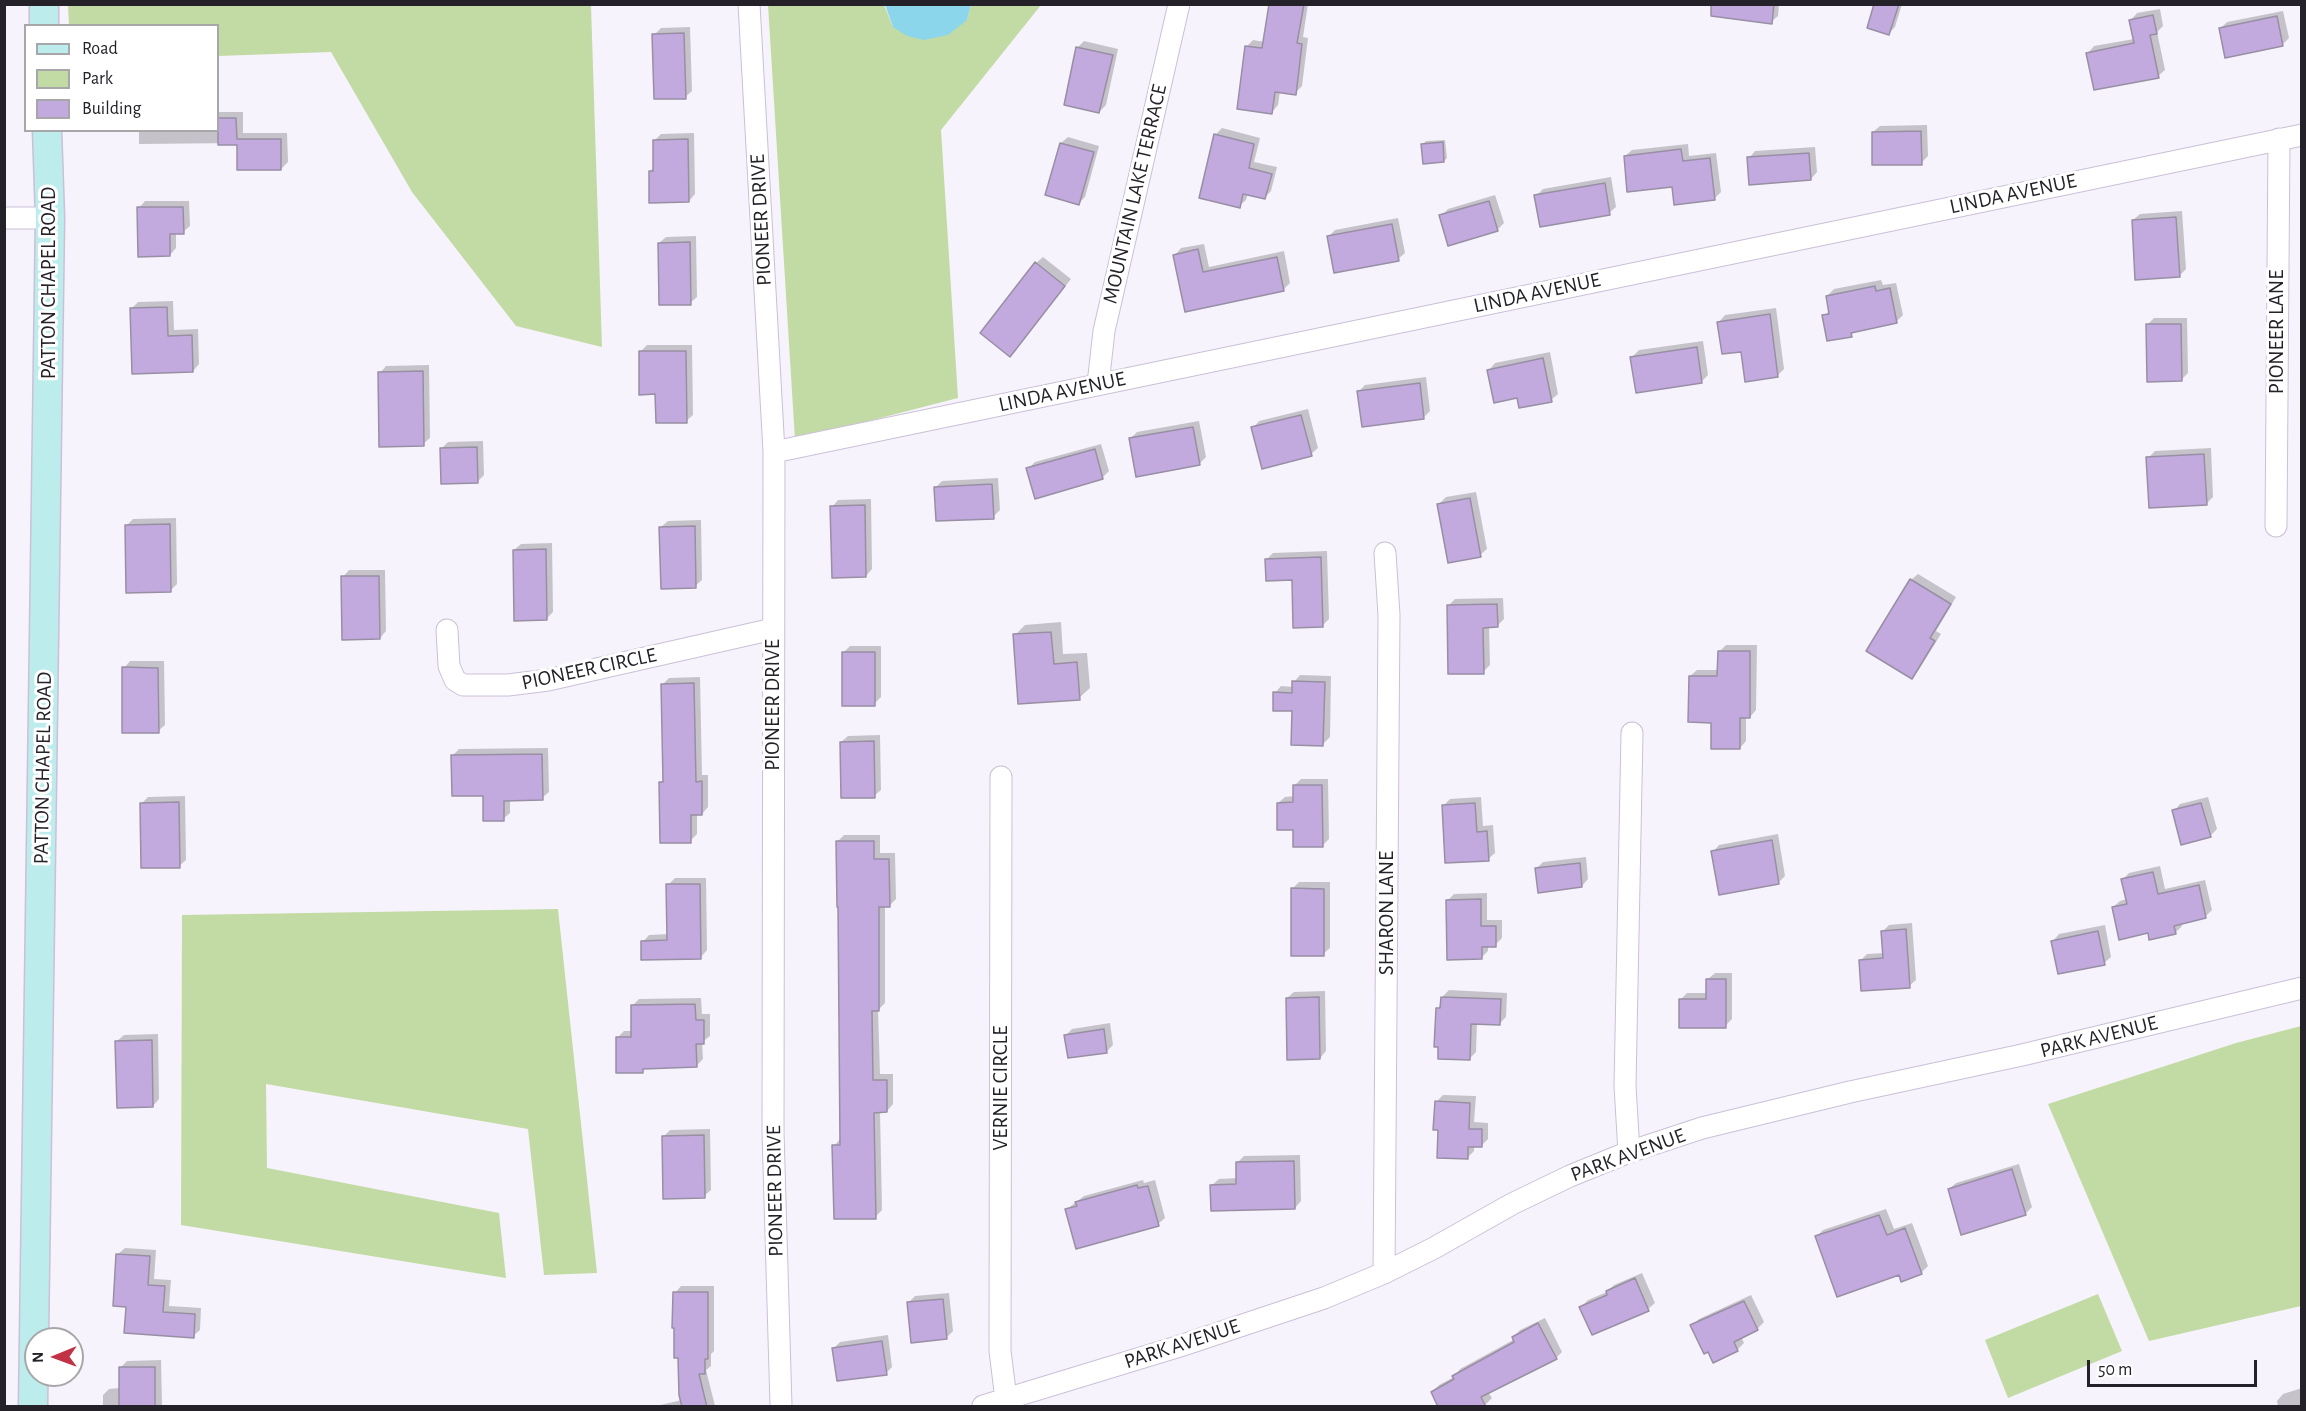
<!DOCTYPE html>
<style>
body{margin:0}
#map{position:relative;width:2306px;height:1411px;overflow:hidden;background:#f7f3fc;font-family:"Alegreya Sans",sans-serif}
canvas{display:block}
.frame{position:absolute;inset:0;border:6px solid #242129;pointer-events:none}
.legend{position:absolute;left:24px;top:24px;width:195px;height:108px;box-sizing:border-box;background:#fff;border:2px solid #a7a6a9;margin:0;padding:8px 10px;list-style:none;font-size:18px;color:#242129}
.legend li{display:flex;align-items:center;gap:12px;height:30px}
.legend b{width:30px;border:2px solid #a7a6a9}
.north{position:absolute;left:24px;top:1327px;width:60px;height:60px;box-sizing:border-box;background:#fff;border:2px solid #a7a6a9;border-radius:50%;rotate:269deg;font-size:16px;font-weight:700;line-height:24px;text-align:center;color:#242129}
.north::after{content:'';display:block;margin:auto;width:21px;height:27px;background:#c23247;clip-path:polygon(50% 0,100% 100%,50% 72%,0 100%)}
.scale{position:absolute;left:2087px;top:1360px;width:170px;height:27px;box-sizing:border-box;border:3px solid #242129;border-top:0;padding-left:8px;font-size:18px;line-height:21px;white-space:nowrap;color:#242129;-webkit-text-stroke:4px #fff;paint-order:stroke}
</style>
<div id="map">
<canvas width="2306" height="1411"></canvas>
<div class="frame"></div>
<ul class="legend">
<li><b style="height:8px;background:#bcecec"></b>Road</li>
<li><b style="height:16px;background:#c2dba4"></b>Park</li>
<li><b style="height:16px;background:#c2a9de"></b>Building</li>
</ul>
<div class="north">N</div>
<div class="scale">50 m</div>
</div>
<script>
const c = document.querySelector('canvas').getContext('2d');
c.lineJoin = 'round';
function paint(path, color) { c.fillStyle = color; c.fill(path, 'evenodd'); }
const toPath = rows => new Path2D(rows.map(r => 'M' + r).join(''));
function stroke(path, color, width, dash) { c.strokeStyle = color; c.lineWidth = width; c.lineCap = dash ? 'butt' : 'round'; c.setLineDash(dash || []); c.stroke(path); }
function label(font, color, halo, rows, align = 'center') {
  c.font = font + ' "Alegreya Sans",sans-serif'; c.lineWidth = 6; c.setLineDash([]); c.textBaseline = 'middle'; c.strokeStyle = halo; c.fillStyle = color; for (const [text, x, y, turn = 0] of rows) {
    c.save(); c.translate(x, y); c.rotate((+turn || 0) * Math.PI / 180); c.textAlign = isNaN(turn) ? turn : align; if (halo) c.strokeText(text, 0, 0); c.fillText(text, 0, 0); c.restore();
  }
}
paint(toPath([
 [68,5,591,5,602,347,516,326,412,192,331,52,218,56,218,26,69,25],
 [768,5,884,5,893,27,967,20,971,5,1041,5,941,130,958,398,795,440],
 [558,909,597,1273,544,1275,528,1129,266,1084,267,1168,499,1213,506,1278,181,1225,182,915],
 [2301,1026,2301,1306,2149,1341,2048,1104,2236,1043],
 [2098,1294,2122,1351,2008,1398,1985,1340]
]), '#c2dba4');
paint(toPath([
 [885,5,971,5,967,20,948,35,924,40,907,36,893,27]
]), '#8bd6eb');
paint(toPath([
 [1271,4,1308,4,1303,37,1308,38,1302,86,1295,93,1280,91,1278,105,1272,112,1246,47,1253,40,1265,42],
 [1731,4,1779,4,1778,16,1771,22],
 [1876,4,1902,4,1895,27,1889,33],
 [2160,9,2163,26,2157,32,2165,70,2158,76,2088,53,2094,46,2134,39,2131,20,2137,13],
 [2283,11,2289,38,2282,45,2220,29,2227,22],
 [690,27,692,91,685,97,654,35,661,28],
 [1084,41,1118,49,1106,105,1099,112,1077,48],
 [218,112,243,112,243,133,287,133,288,162,281,169,238,143,139,144,139,130,218,130],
 [1927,125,1928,156,1921,163,1873,132,1880,126],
 [1222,128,1260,138,1254,162,1277,167,1271,191,1265,197,1248,193,1246,200,1239,206,1215,135],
 [694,133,695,194,689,201,650,171,655,167,654,141,661,134],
 [1068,137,1099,146,1085,197,1079,203,1061,143],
 [1445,140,1447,158,1444,161,1423,144,1426,141],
 [1688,144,1689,156,1716,153,1721,192,1714,199,1673,186,1625,156,1632,150],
 [1815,147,1817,172,1811,179,1749,158,1755,151],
 [1611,177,1616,207,1609,213,1536,196,1543,189],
 [1495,195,1504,223,1497,230,1441,216,1448,209],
 [145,201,189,201,190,226,183,232,176,232,176,248,170,255,139,208],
 [2182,211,2186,269,2180,275,2133,220,2140,214],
 [1398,218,1405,253,1398,259,1328,237,1335,230],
 [696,236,697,297,690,303,659,243,666,237],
 [1204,244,1209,267,1284,251,1290,283,1283,290,1187,310,1175,255,1181,248],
 [1043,257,1071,279,1016,349,1036,263],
 [1881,280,1883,285,1896,283,1903,315,1896,322,1857,330,1851,335,1824,316,1830,310,1827,296,1834,289],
 [173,301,174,330,198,329,199,364,193,371,131,309,138,302],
 [1776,308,1784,369,1777,376,1742,350,1719,322,1725,315],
 [2154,318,2187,318,2188,373,2181,380,2147,325],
 [1703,341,1708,375,1701,382,1632,357,1639,350],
 [647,345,692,345,693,415,686,421,657,393,640,352],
 [1550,352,1558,394,1551,400,1518,397,1489,370,1495,363],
 [429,365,430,438,423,444,380,373,386,366],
 [1426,377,1430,411,1424,417,1358,392,1365,385],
 [1308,409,1318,448,1311,454,1253,428,1259,421],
 [1199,421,1206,457,1199,464,1130,439,1137,432],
 [483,441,484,475,477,482,442,448,448,442],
 [1101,444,1109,471,1102,478,1028,469,1035,462],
 [2211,448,2213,497,2206,504,2148,458,2155,451],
 [998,478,1000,510,993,517,936,487,942,481],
 [1476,492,1487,549,1480,555,1439,504,1446,497],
 [871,499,872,569,866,576,832,507,838,500],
 [176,518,177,584,170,591,126,526,133,519],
 [701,520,702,580,695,586,661,527,668,521],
 [552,543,553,612,546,619,514,550,521,544],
 [1327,551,1329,619,1322,626,1293,579,1266,560,1273,553],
 [349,570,385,570,386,631,380,638,343,577],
 [1918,574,1956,597,1936,631,1941,634,1918,671,1912,677,1911,580],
 [1503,598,1504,619,1497,626,1489,626,1490,665,1483,672,1448,606,1455,599],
 [1061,622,1063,654,1087,653,1090,688,1079,698,1015,635,1025,625],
 [1726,645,1757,645,1756,710,1750,717,1746,717,1746,741,1740,748,1713,721,1690,676,1697,670,1719,670,1719,652],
 [850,646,881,646,881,697,874,704,843,653],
 [130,661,164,661,165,725,158,731,124,668],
 [1300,675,1331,676,1330,737,1323,744,1293,710,1275,693,1281,686,1294,687,1294,682],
 [700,677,702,775,708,775,708,807,702,814,697,814,697,834,690,841,660,783,664,779,663,684,669,678],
 [880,735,881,790,874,796,841,742,848,736],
 [548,748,549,792,542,798,510,799,510,813,503,819,452,756,459,749],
 [1301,779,1328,779,1329,839,1323,845,1294,828,1278,803,1285,797,1295,796,1294,786],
 [185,796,186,860,179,866,141,804,148,797],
 [1481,797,1483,826,1493,825,1495,853,1488,859,1443,806,1450,799],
 [2208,797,2217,829,2210,836,2174,811,2180,804],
 [1778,834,1785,876,1779,882,1713,852,1719,845],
 [844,835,880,835,880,853,895,853,896,899,889,906,885,906,885,1003,878,1010,880,1074,893,1074,893,1104,887,1111,880,1111,882,1210,875,1217,834,1146,841,1138,837,842],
 [1586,857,1588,879,1582,886,1536,869,1543,862],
 [2160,866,2165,889,2205,880,2212,910,2205,917,2181,922,2182,926,2175,933,2149,931,2113,907,2120,901,2127,899,2123,879,2129,873],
 [675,878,706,878,707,950,701,957,643,942,649,935,669,934,668,885],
 [1299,882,1330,882,1330,948,1323,954,1292,889],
 [1487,893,1487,920,1502,920,1502,938,1495,945,1488,945,1488,951,1481,958,1448,900,1454,894],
 [1912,923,1916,980,1909,986,1860,961,1867,954,1884,953,1882,932,1889,925],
 [2105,925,2111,957,2104,963,2053,941,2059,934],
 [1715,973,1732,973,1732,1019,1725,1026,1680,1000,1687,993,1708,993,1708,979],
 [1449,990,1507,993,1506,1017,1499,1024,1477,1023,1476,1052,1469,1059,1437,1009,1442,1004,1442,997],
 [1325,991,1326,1051,1320,1058,1287,998,1294,992],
 [701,998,702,1014,710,1014,710,1036,702,1042,703,1059,696,1066,646,1068,642,1071,617,1038,624,1031,633,1031,632,1006,639,999],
 [1110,1023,1113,1045,1106,1052,1066,1035,1072,1029],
 [158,1034,159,1099,153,1106,117,1041,124,1035],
 [1443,1095,1476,1096,1474,1122,1488,1123,1488,1139,1481,1146,1474,1146,1474,1151,1467,1158,1439,1129,1436,1102],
 [710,1129,711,1190,704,1196,664,1136,670,1130],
 [1300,1155,1301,1201,1295,1208,1212,1185,1219,1179,1238,1178,1237,1163,1244,1156],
 [2019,1164,2032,1207,2025,1214,1949,1189,1956,1183],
 [1143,1180,1144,1183,1155,1180,1165,1218,1158,1224,1067,1209,1084,1196],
 [1886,1209,1894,1229,1912,1223,1928,1266,1921,1273,1900,1273,1816,1237,1823,1230],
 [125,1248,156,1250,154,1279,171,1280,169,1306,201,1308,200,1330,193,1336,127,1305,118,1254],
 [1642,1273,1655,1303,1648,1309,1581,1307,1588,1300,1607,1292,1614,1285],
 [681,1286,714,1286,714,1351,711,1354,711,1366,706,1370,715,1406,656,1406,682,1400,675,1293],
 [949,1293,953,1331,947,1337,908,1303,915,1296],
 [1751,1295,1764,1322,1757,1329,1741,1337,1744,1343,1737,1350,1692,1326,1699,1319],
 [1545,1318,1562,1352,1556,1358,1488,1392,1492,1398,1485,1405,1432,1392,1439,1385,1454,1377,1460,1369,1515,1339,1514,1337,1520,1330],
 [888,1335,892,1367,886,1373,834,1348,840,1342],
 [161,1360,162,1406,103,1406,103,1395,109,1389,121,1388,121,1367,127,1361],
 [2302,1388,2302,1406,2278,1406,2277,1401,2283,1394]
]), '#0003');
const building = toPath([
 [1269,4,1304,4,1297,43,1302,44,1296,95,1275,92,1272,114,1237,109,1245,46,1262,48,1269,4],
 [1711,4,1774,4,1772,24,1711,16,1711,4],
 [1874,4,1899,4,1889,35,1867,28,1874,4],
 [2153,15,2157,34,2150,35,2159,78,2094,90,2086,53,2134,43,2129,20,2153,15],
 [2277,16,2283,46,2225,58,2219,28,2277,16],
 [684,33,686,99,654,99,652,34,684,33],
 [1076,47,1113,55,1099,113,1064,105,1076,47],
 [218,118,236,118,237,139,281,139,281,170,237,170,237,145,218,145,218,118],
 [1921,131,1922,165,1872,165,1872,132,1921,131],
 [1214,134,1254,144,1249,168,1272,174,1265,199,1243,194,1240,208,1199,198,1214,134],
 [688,139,689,202,649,203,649,171,653,171,653,140,688,139],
 [1443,142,1444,162,1423,164,1421,144,1443,142],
 [1060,143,1094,152,1079,205,1045,195,1060,143],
 [1681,149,1683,161,1710,158,1715,200,1674,205,1672,187,1627,192,1624,156,1681,149],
 [1809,153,1811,180,1749,185,1747,157,1809,153],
 [1605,183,1610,215,1540,227,1534,195,1605,183],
 [1489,201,1498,231,1448,246,1439,215,1489,201],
 [137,207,183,207,184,234,170,234,170,256,138,257,137,207],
 [2176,217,2180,277,2135,280,2132,220,2176,217],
 [1392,224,1399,261,1334,273,1327,236,1392,224],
 [690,242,691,305,659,305,658,243,690,242],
 [1198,249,1203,272,1277,257,1284,291,1185,312,1173,255,1198,249],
 [1035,262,1065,286,1010,357,980,333,1035,262],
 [1875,286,1876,291,1890,288,1897,323,1851,333,1852,337,1827,341,1822,315,1829,314,1826,296,1875,286],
 [167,307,168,336,192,335,193,372,132,374,130,308,167,307],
 [1770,314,1778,377,1745,382,1741,352,1722,354,1717,322,1770,314],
 [2146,324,2181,324,2182,381,2147,382,2146,324],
 [1697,347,1702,383,1636,393,1630,357,1697,347],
 [639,351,686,351,687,423,656,423,655,394,639,395,639,351],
 [1543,358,1552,402,1519,408,1517,398,1494,403,1487,370,1543,358],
 [423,371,424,446,379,447,378,372,423,371],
 [1420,383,1424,419,1362,427,1357,391,1420,383],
 [1301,415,1312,456,1262,469,1251,427,1301,415],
 [1193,427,1200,465,1136,477,1129,438,1193,427],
 [477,447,478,483,441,484,440,448,477,447],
 [1095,449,1103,479,1035,499,1026,468,1095,449],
 [2204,454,2207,505,2149,508,2146,457,2204,454],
 [992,484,994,519,936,521,934,487,992,484],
 [1470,498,1481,557,1448,563,1437,504,1470,498],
 [865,505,866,577,832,578,830,506,865,505],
 [170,524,171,592,126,593,125,525,170,524],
 [695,526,696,588,661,589,659,527,695,526],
 [546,549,547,620,514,621,513,550,546,549],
 [1321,557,1323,627,1293,628,1292,580,1266,581,1265,559,1321,557],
 [341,576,379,576,380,639,342,640,341,576],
 [1910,579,1951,604,1930,638,1935,641,1912,679,1866,651,1910,579],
 [1497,604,1498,627,1483,628,1484,674,1448,674,1447,605,1497,604],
 [1051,632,1054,664,1077,662,1080,700,1018,704,1013,634,1051,632],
 [1718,651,1750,651,1750,718,1740,718,1740,749,1711,749,1711,723,1688,722,1689,676,1717,676,1718,651],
 [842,652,875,652,875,706,842,706,842,652],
 [122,667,158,668,159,733,122,733,122,667],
 [1292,681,1325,682,1323,746,1291,745,1292,711,1273,711,1273,692,1292,693,1292,681],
 [694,683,696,782,702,781,702,815,691,815,691,843,660,843,659,782,663,782,661,684,694,683],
 [874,741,875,798,841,798,840,742,874,741],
 [542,754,543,800,504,801,504,821,483,821,483,796,452,796,451,755,542,754],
 [1293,785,1322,785,1323,847,1293,847,1293,830,1277,830,1277,803,1293,802,1293,785],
 [179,802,180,868,141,868,140,803,179,802],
 [1475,803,1477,832,1487,831,1489,861,1445,863,1442,805,1475,803],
 [2201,803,2211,837,2181,845,2172,810,2201,803],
 [1772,840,1779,884,1719,895,1711,851,1772,840],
 [836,841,874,841,874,859,889,859,890,907,879,907,879,1011,872,1011,873,1080,887,1080,887,1112,874,1113,876,1219,834,1219,832,1145,840,1145,838,907,837,907,836,841],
 [1580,863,1582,887,1538,893,1535,868,1580,863],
 [2153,872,2158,894,2199,885,2206,918,2174,926,2176,934,2149,940,2148,933,2119,940,2112,907,2127,904,2121,879,2153,872],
 [666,884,700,884,701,959,641,960,641,941,667,940,666,884],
 [1291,888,1324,889,1324,956,1291,956,1291,888],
 [1481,899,1481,926,1496,926,1496,947,1482,947,1482,959,1447,960,1446,900,1481,899],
 [1906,929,1910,988,1861,991,1859,960,1883,958,1881,931,1906,929],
 [2098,931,2105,965,2058,974,2051,941,2098,931],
 [1706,979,1726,979,1726,1028,1679,1028,1679,999,1706,999,1706,979],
 [1319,997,1320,1059,1287,1060,1286,998,1319,997],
 [1441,997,1501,999,1500,1025,1471,1024,1470,1060,1438,1059,1438,1047,1434,1047,1436,1008,1440,1008,1441,997],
 [695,1004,696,1020,704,1020,704,1044,696,1044,697,1067,643,1069,643,1073,616,1073,616,1037,631,1037,631,1005,695,1004],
 [1104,1029,1107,1053,1068,1058,1064,1035,1104,1029],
 [152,1040,153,1107,117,1108,115,1041,152,1040],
 [1435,1101,1470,1103,1469,1129,1482,1129,1482,1147,1468,1147,1468,1159,1437,1158,1438,1130,1433,1130,1435,1101],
 [704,1135,705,1198,663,1199,662,1136,704,1135],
 [1294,1161,1295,1209,1211,1211,1210,1185,1236,1184,1236,1162,1294,1161],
 [2012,1169,2026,1215,1961,1235,1948,1189,2012,1169],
 [1137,1185,1138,1188,1148,1186,1159,1226,1076,1249,1065,1209,1077,1206,1075,1202,1137,1185],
 [1879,1215,1887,1235,1905,1228,1922,1274,1901,1282,1899,1275,1837,1297,1815,1236,1879,1215],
 [116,1254,150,1256,148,1285,165,1286,163,1312,195,1314,194,1338,124,1333,126,1307,113,1306,116,1254],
 [1635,1278,1649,1311,1592,1335,1579,1307,1607,1295,1606,1291,1635,1278],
 [673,1292,708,1292,708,1359,705,1359,705,1374,699,1374,707,1407,682,1407,679,1395,678,1358,674,1358,674,1328,672,1328,673,1292],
 [943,1299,947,1339,911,1343,907,1302,943,1299],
 [1744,1301,1758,1330,1734,1342,1738,1351,1713,1363,1708,1352,1704,1354,1690,1325,1744,1301],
 [1538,1323,1557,1359,1481,1397,1486,1407,1438,1407,1431,1392,1454,1379,1452,1376,1514,1342,1512,1337,1538,1323],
 [882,1341,887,1375,837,1381,832,1348,882,1341],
 [119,1367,155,1367,155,1407,119,1407,119,1367]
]);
paint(building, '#c2a9de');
stroke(building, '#988fa4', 1.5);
const street = toPath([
 [749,4,774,452,773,1132,781,1406],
 [4,218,50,218],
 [1098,384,1104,331,1179,4],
 [774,452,2302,135],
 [2276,526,2279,139],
 [447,630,449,666,455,680,463,685,508,685,548,680,773,629],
 [1001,777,1000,1351,1006,1399],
 [1629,1152,1625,1086,1632,733],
 [1384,1273,1389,615,1385,553],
 [983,1406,1180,1346,1324,1298,1384,1273,1434,1248,1512,1204,1570,1176,1629,1152,1702,1128,1850,1092,2022,1055,2302,988]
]);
const secondary = toPath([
 [44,4,44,26],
 [33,1406,50,218,47,130]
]);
stroke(street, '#cbc0d7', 23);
stroke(secondary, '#cbc0d7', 31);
stroke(street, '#fff', 21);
stroke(secondary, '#bcecec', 28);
label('21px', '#242129', '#fff', [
 ["MOUNTAIN LAKE TERRACE",1135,194,-77],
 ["LINDA AVENUE",2013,194,-12],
 ["PIONEER DRIVE",761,220,-93],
 ["PATTON CHAPEL ROAD",49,283,-90],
 ["LINDA AVENUE",1537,293,-12],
 ["PIONEER LANE",2277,332,-90],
 ["LINDA AVENUE",1062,392,-12],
 ["PIONEER CIRCLE",589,669,-12],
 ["PIONEER DRIVE",773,705,-90],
 ["PATTON CHAPEL ROAD",43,768,-89],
 ["SHARON LANE",1387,913,-90],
 ["PARK AVENUE",2099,1037,-14],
 ["VERNIE CIRCLE",1001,1088,-90],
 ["PARK AVENUE",1628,1155,-20],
 ["PIONEER DRIVE",775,1191,-91],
 ["PARK AVENUE",1182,1344,-18]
]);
</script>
